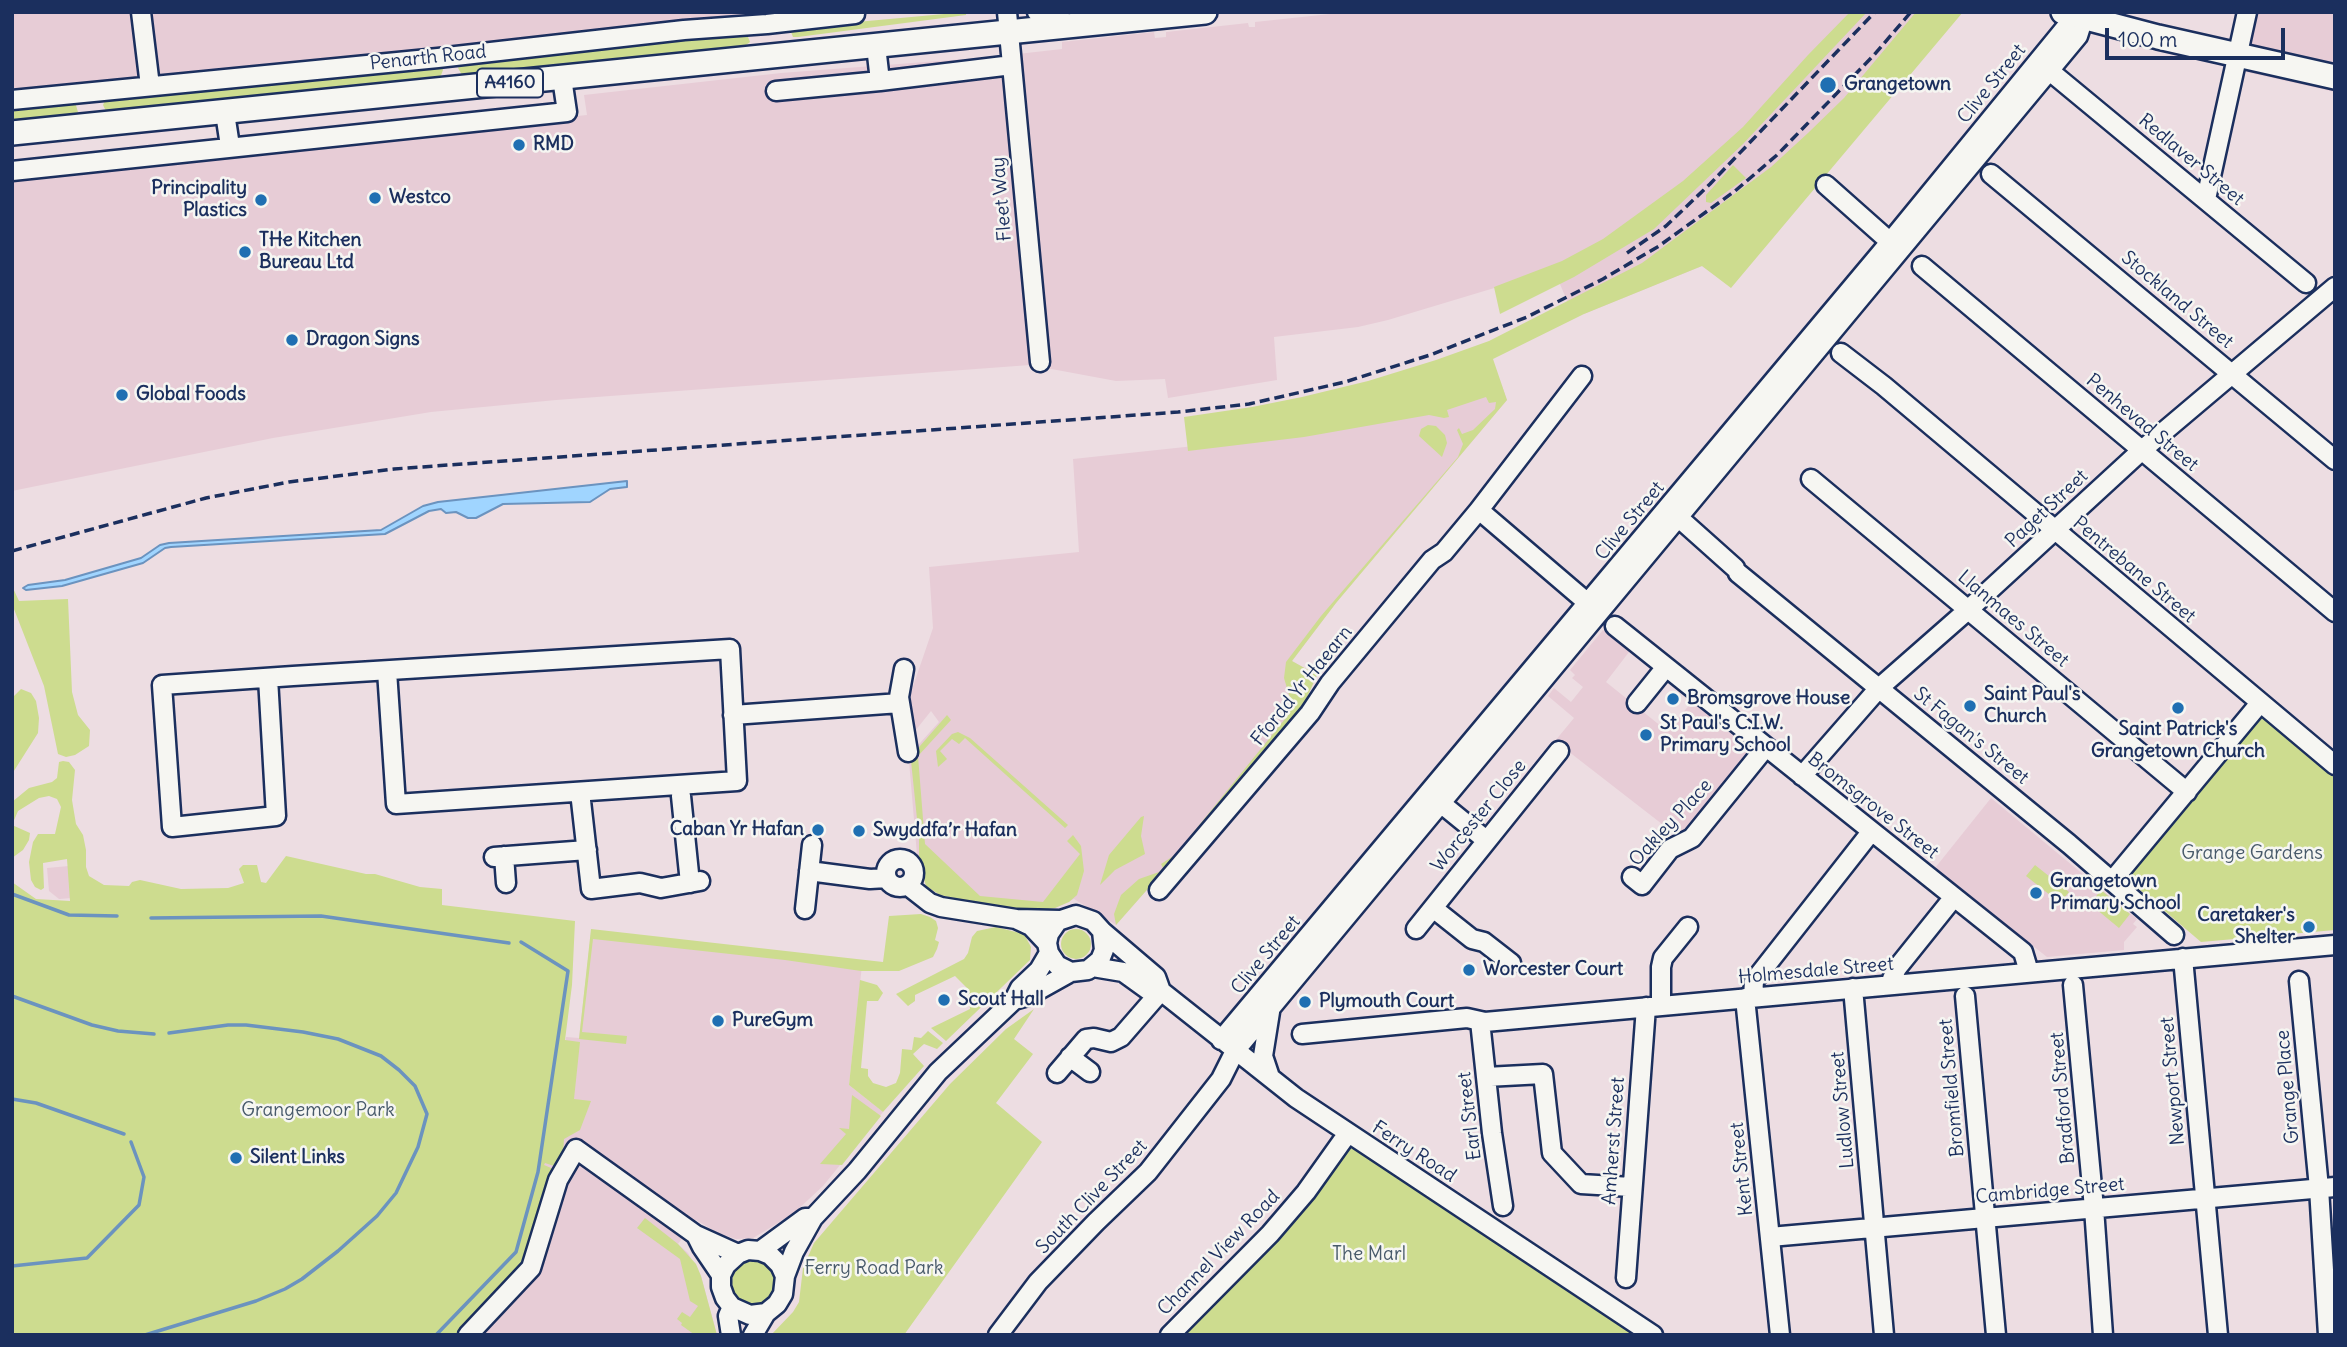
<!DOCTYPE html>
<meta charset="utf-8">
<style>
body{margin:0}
#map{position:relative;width:2347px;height:1347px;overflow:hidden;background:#eddde2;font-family:Delius,sans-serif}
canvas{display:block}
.frame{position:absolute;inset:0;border:14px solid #1b2f5e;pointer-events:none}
.scale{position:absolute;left:2105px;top:28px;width:180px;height:32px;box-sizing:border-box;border:4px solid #1b2f5e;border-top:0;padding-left:9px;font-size:21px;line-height:24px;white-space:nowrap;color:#1b2f5e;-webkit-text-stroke:5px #f6f6f2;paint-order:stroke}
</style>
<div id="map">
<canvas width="2347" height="1347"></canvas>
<div class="frame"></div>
<div class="scale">100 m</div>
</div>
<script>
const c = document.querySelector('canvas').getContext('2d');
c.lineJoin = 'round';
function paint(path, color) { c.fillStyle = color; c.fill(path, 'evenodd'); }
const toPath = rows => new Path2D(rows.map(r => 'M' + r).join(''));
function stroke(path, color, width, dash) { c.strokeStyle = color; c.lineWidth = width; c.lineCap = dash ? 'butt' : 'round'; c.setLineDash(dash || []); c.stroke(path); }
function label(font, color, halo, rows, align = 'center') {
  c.font = font + ' Delius,sans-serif'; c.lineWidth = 5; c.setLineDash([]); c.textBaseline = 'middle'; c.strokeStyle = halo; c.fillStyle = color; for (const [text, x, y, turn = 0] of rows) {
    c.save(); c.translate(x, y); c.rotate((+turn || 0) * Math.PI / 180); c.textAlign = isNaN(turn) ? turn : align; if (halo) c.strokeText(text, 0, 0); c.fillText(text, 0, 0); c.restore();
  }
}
paint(toPath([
 [12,12,827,12,12,95],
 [1349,12,1940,12,1716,276,1702,266,1584,314,1568,303,1554,270,1388,320,1358,327,1274,337,1277,380,1168,398,1165,379,1116,381,1030,365,556,400,431,412,273,438,12,491,12,166,161,165,304,145,587,115,584,95,781,73,991,57,1062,49,1062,42,1154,32,1155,38,1166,37,1166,32,1248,23,1249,27,1255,27,1255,22],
 [2257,12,2335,12,2335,92,2246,72],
 [1502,386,1507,400,1336,603,1292,661,1317,675,1304,704,1212,816,1116,925,1074,899,1055,908,983,902,940,895,926,886,917,855,909,761,911,753,939,722,931,711,911,736,907,704,933,628,929,567,1079,552,1073,459,1213,444],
 [1603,630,1629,652,1606,682,1667,731,1692,702,1752,751,1680,838,1555,741,1574,718,1548,696,1554,688,1571,702,1583,687,1572,678,1575,675,1570,670],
 [1991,798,2137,919,2133,924,2137,927,2124,942,2124,950,2047,957,1935,868],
 [69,866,72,898,59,899,49,891,47,868],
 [591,933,862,965,849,1085,883,1112,823,1186,795,1212,773,1226,753,1238,736,1239,718,1233,696,1220,678,1244,688,1253,701,1276,717,1335,442,1335,532,1210,555,1117,566,1037,579,1038]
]), '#e7ccd6');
paint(toPath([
 [966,12,966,15,798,37,793,37,791,32,791,28],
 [1850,12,1867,12,1743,144,1654,229,1574,277,1500,314,1494,287,1562,261,1603,239,1683,181,1743,127,1808,55],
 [1916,12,1963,12,1731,288,1702,266,1584,314,1493,359,1507,400,1336,603,1292,661,1317,675,1304,704,1212,816,1116,925,1114,914,1121,895,1139,879,1159,872,1163,868,1161,864,1175,855,1289,714,1292,705,1284,678,1286,662,1321,616,1458,457,1463,444,1457,430,1459,428,1462,434,1473,430,1495,409,1496,402,1489,403,1486,397,1447,410,1449,417,1444,418,1429,415,1304,437,1188,451,1184,417,1252,407,1302,397,1368,381,1436,360,1489,341,1642,263,1771,167,1808,133,1844,98],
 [746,32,750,42,746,45,462,75,458,68,462,61],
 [441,65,443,70,440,78,106,111,103,105,107,96],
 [75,102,78,112,73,114,12,120,12,105],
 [1733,165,1746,178,1711,203,1706,202,1706,195],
 [1428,425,1436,426,1445,435,1447,443,1442,457,1419,436,1421,429],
 [12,586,19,601,68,599,72,692,78,715,90,730,89,746,75,755,66,757,58,754,44,686,12,604],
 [21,689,31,693,36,701,39,718,38,733,12,774,12,698],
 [947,715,951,720,918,756,925,844,980,896,1043,902,1080,854,1067,841,1073,835,1081,846,1084,871,1077,895,1069,902,1055,908,1033,911,958,899,940,895,926,886,919,863,919,838,911,761,913,754],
 [2261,715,2335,777,2335,930,2201,942,2126,878],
 [958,732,970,738,1068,825,1065,828,965,738,959,744,952,739,940,751,947,759,938,767,936,751,952,734],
 [63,761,69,762,75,770,72,800,76,824,83,835,86,850,86,867,89,876,104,885,129,886,132,882,140,880,181,889,228,888,244,883,239,869,243,865,257,865,261,882,266,883,286,856,366,874,375,874,420,887,442,889,442,905,575,921,572,985,565,1040,580,1042,574,1099,591,1101,580,1130,564,1139,563,1154,557,1167,545,1163,544,1165,556,1170,532,1255,460,1335,12,1335,12,882,36,899,70,901,67,859,43,863,44,888,41,890,35,887,31,880,29,862,33,842,38,834,55,834,61,807,57,799,49,796,39,798,18,811,12,825,30,833,29,840,23,850,12,858,12,802,29,788,52,782,57,778,59,762],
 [1144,816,1141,836,1145,854,1115,870,1100,885,1109,855,1141,817],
 [2035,865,2069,892,2060,903,2026,876],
 [2101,890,2130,914,2119,928,2090,904],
 [921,914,930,917,936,921,938,928,935,940,939,942,937,949,933,957,899,971,861,971,785,960,593,939,582,1032,627,1036,626,1044,579,1039,591,929,883,962,889,916],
 [996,927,1024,934,1031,947,1030,960,946,1041,931,1028,970,1009,968,989,955,976,915,995,915,1001,908,1006,896,994,964,959,968,953,972,937,977,931],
 '1061 944a15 15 0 1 1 30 0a15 15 0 1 1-30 0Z',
 [860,980,877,985,883,993,878,1001,867,1001,861,1068,868,1069,868,1076,873,1083,886,1087,896,1083,900,1073,902,1049,912,1050,914,1037,921,1038,928,1031,943,1043,937,1049,924,1044,913,1054,924,1066,883,1112,849,1085],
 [1034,1009,1014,1039,1033,1054,996,1103,1042,1142,904,1335,771,1335,793,1312,799,1302,803,1268,814,1243,950,1084,1006,1029],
 [852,1095,881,1116,842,1165,820,1164,846,1134,839,1128,849,1129],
 [1352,1148,1356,1150,1635,1335,1182,1335,1208,1308,1213,1308,1217,1303,1217,1299,1267,1251,1305,1206,1345,1153],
 [645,1218,678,1244,696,1264,701,1276,717,1335,695,1335,681,1325,682,1323,677,1319,682,1312,690,1317,698,1306,690,1301,680,1259,637,1228],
 '732 1283a22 22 0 1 1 44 0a22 22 0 1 1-44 0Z'
]), '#cddc8f');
const water = toPath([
 [627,481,627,487,610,489,590,502,503,504,476,518,468,518,456,512,446,513,441,509,429,511,385,534,171,547,165,548,143,563,62,586,26,590,23,588,28,585,65,580,141,558,160,545,169,543,381,530,423,506,438,502,627,481]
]);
paint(water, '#a0d5ff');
stroke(water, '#6b93bf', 2);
stroke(toPath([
 [12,894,69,915,117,916],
 [151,918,321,916,509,943],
 [12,996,92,1025,118,1031,154,1034],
 [12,1099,36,1103,124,1134],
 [12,1266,87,1258,139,1205,144,1177,131,1142],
 [145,1335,256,1301,285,1289,302,1279,338,1251,377,1216,396,1193,418,1147,427,1114,415,1086,399,1070,381,1056,338,1039,303,1032,246,1025,228,1025,169,1033],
 [436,1335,516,1252,538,1172,568,971,521,942]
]), '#6b93bf', 3.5);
const minor = toPath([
 [141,12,150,86],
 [1007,12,1040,362],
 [1037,12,1057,16,1068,26],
 [876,46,880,81,1012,65],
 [2040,63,2306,283],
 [776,91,880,81],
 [12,100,438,58,684,30,767,24,855,14],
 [225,113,230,146],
 [12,171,567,112,562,78],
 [1991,174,2335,460],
 [1826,185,1897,248],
 [2206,199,2247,12],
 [1922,266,2335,612],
 [1841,353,1884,386,2335,765],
 [1582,376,1479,510,1596,610],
 [1811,479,2187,792],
 [1679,518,1735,568],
 [1738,573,2069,844,2174,935],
 [1615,626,2023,952,2029,972],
 [904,669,899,697,908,752],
 [268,678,276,816,172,827,162,685,293,676,730,649,737,781,396,804,387,671],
 [1637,703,1666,667],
 [733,715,900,703],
 [1802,776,1879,688,1969,609,2142,450,2335,287],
 [580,792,591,889,640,883,661,888,700,881],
 [681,796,690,883],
 [1432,796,1486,840],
 [504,856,506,883],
 [494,857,587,850],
 '886 873a14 14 0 1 1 28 0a14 14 0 1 1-28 0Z',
 [809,871,870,879,887,878],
 [1632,877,1642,885,1670,849,1692,838,1765,748],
 [2112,881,2260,703],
 [907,885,930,903,941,907,1016,919],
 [1159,890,1310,713,1330,683,1432,560,1444,552,1479,510],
 [1433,908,1472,939,1484,942,1511,963],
 [805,909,812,845],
 [1416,929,1559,751],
 [1102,931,1156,977,1161,991,1296,1098,1653,1335],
 [1047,943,1031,926,1016,919,1060,920],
 [2183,958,2218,1335],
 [1093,967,1123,972,1148,990,1161,991],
 [2299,981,2319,1188,2328,1335],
 [1893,985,1892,979,1897,968,1954,897],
 [2073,985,2094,1208,2103,1335],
 [1853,988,1884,1335],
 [1965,996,1996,1335],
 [1753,997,1754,981,1871,832],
 [1745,998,1780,1335],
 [1014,1000,1028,996,1071,972,1088,970,1100,960,1104,950,1102,931,1093,921,1076,915,1058,921,1049,934,1047,943,1049,953,1057,965,1071,972],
 [1661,1006,1661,967,1663,958,1688,927],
 [1270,1012,1263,1056,1270,1077],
 [1480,1021,1492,1133,1503,1206],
 [1302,1034,1467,1018,1485,1022,2335,945],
 [1221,1040,1890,242,2066,27,2084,17],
 [1070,1057,1090,1072],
 [1057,1073,1086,1039,1094,1038,1111,1042,1121,1037,1161,991],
 [1486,1077,1543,1074,1552,1153,1581,1184,1631,1187],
 [1770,1237,2335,1187],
 [760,1251,805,1218,813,1218],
 [721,1275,702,1247,696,1235,738,1254],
 [1626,1278,1646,1007],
 [766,1313,750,1315,732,1307,725,1298,721,1287,721,1275,726,1265,738,1254,748,1250,760,1251,770,1255,780,1265,785,1276],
 [468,1335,531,1268,558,1180,576,1149,696,1235],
 [731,1335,728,1316,732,1307],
 [753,1335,766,1313,777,1304,783,1294,785,1276,794,1252,813,1218,857,1171,938,1072,1014,1000,1020,988,1039,970,1049,953],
 [998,1335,1038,1282,1096,1222,1148,1172,1221,1079,1235,1051,2078,36,2084,17,2088,12],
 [1170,1335,1270,1234,1306,1192,1348,1133]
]);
const major = toPath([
 [2063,12,2158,37,2335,77],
 [12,133,1205,12]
]);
stroke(minor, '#1b2f5e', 23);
stroke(major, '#1b2f5e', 28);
stroke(minor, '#f6f6f2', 18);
stroke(major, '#f6f6f2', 23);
stroke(toPath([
 [1627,253,1666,226,1710,184,1875,12],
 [12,551,206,498,289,482,394,469,1178,412,1249,404,1345,382,1430,355,1527,317,1603,279,1659,246,1735,191,1777,155,1874,55,1911,12]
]), '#1b2f5e', 3.5, [10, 5]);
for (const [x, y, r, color] of [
 [1828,85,9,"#1f6fb2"],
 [519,145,7,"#1f6fb2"],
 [375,198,7,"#1f6fb2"],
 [261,200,7,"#1f6fb2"],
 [245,252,7,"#1f6fb2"],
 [292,340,7,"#1f6fb2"],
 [122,395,7,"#1f6fb2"],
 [1673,699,7,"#1f6fb2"],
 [1970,706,7,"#1f6fb2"],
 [2178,708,7,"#1f6fb2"],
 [1646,735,7,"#1f6fb2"],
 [818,830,7,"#1f6fb2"],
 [859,831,7,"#1f6fb2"],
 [2036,893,7,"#1f6fb2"],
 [2309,927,7,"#1f6fb2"],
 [1469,970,7,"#1f6fb2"],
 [944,1000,7,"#1f6fb2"],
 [1305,1002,7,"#1f6fb2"],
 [718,1021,7,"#1f6fb2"],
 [236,1158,7,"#1f6fb2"]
]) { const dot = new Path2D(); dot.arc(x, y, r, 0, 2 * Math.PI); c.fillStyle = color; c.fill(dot); stroke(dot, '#f6f6f2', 2.5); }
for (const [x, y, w] of [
 [510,83,66]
]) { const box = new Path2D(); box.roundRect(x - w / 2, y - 14.5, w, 29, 5); c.fillStyle = '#f6f6f2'; c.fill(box); stroke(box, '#1b2f5e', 2); }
label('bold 18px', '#1b2f5e', null, [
 ["A4160",510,83]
]);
label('19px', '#1b2f5e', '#f6f6f2', [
 ["Penarth Road",428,58,-6],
 ["Clive Street",1992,84,-51],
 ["Redlaver Street",2191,160,40],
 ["Fleet Way",1002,199,-95],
 ["Stockland Street",2177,300,40],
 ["Penhevad Street",2142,423,40],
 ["Paget Street",2047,509,-43],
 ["Clive Street",1630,521,-50],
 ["Pentrebane Street",2134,570,40],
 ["Llanmaes Street",2013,619,40],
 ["Ffordd Yr Haearn",1302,686,-51],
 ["St Fagan's Street",1971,736,39],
 ["Bromsgrove Street",1873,806,38],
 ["Worcester Close",1479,816,-51],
 ["Oakley Place",1671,823,-47],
 ["Clive Street",1266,955,-50],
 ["Holmesdale Street",1816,971,-5],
 ["Newport Street",2173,1081,-95],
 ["Grange Place",2288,1087,-95],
 ["Bromfield Street",1952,1088,-95],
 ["Bradford Street",2063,1098,-95],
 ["Ludlow Street",1843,1110,-95],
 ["Earl Street",1470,1116,-97],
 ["Amherst Street",1614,1141,-86],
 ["Ferry Road",1414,1152,33],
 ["Kent Street",1742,1169,-96],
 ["Cambridge Street",2050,1191,-5],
 ["South Clive Street",1092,1197,-46],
 ["Channel View Road",1219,1253,-46]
]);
label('bold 19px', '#1b2f5e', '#f6f6f2', [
 ["Grangetown",1844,85],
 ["RMD",533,145],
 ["Principality",247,189,"right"],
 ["Plastics",247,211,"right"],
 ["Westco",389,198],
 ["THe Kitchen",259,241],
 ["Bureau Ltd",259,263],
 ["Dragon Signs",306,340],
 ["Global Foods",136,395],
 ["Saint Paul's",1984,695],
 ["Church",1984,717],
 ["Bromsgrove House",1687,699],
 ["St Paul's C.I.W.",1660,724],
 ["Primary School",1660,746],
 ["Saint Patrick's",2178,730,"center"],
 ["Grangetown Church",2178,752,"center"],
 ["Caban Yr Hafan",804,830,"right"],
 ["Swyddfa’r Hafan",873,831],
 ["Grangetown",2050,882],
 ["Primary School",2050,904],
 ["Caretaker's",2295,916,"right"],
 ["Shelter",2295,938,"right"],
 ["Worcester Court",1483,970],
 ["Scout Hall",958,1000],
 ["Plymouth Court",1319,1002],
 ["PureGym",732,1021],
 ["Silent Links",250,1158]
], 'left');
label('19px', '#485a6a', '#f6f6f2', [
 ["Grange Gardens",2252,854],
 ["Grangemoor Park",318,1111],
 ["The Marl",1369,1255],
 ["Ferry Road Park",874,1269]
]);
</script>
